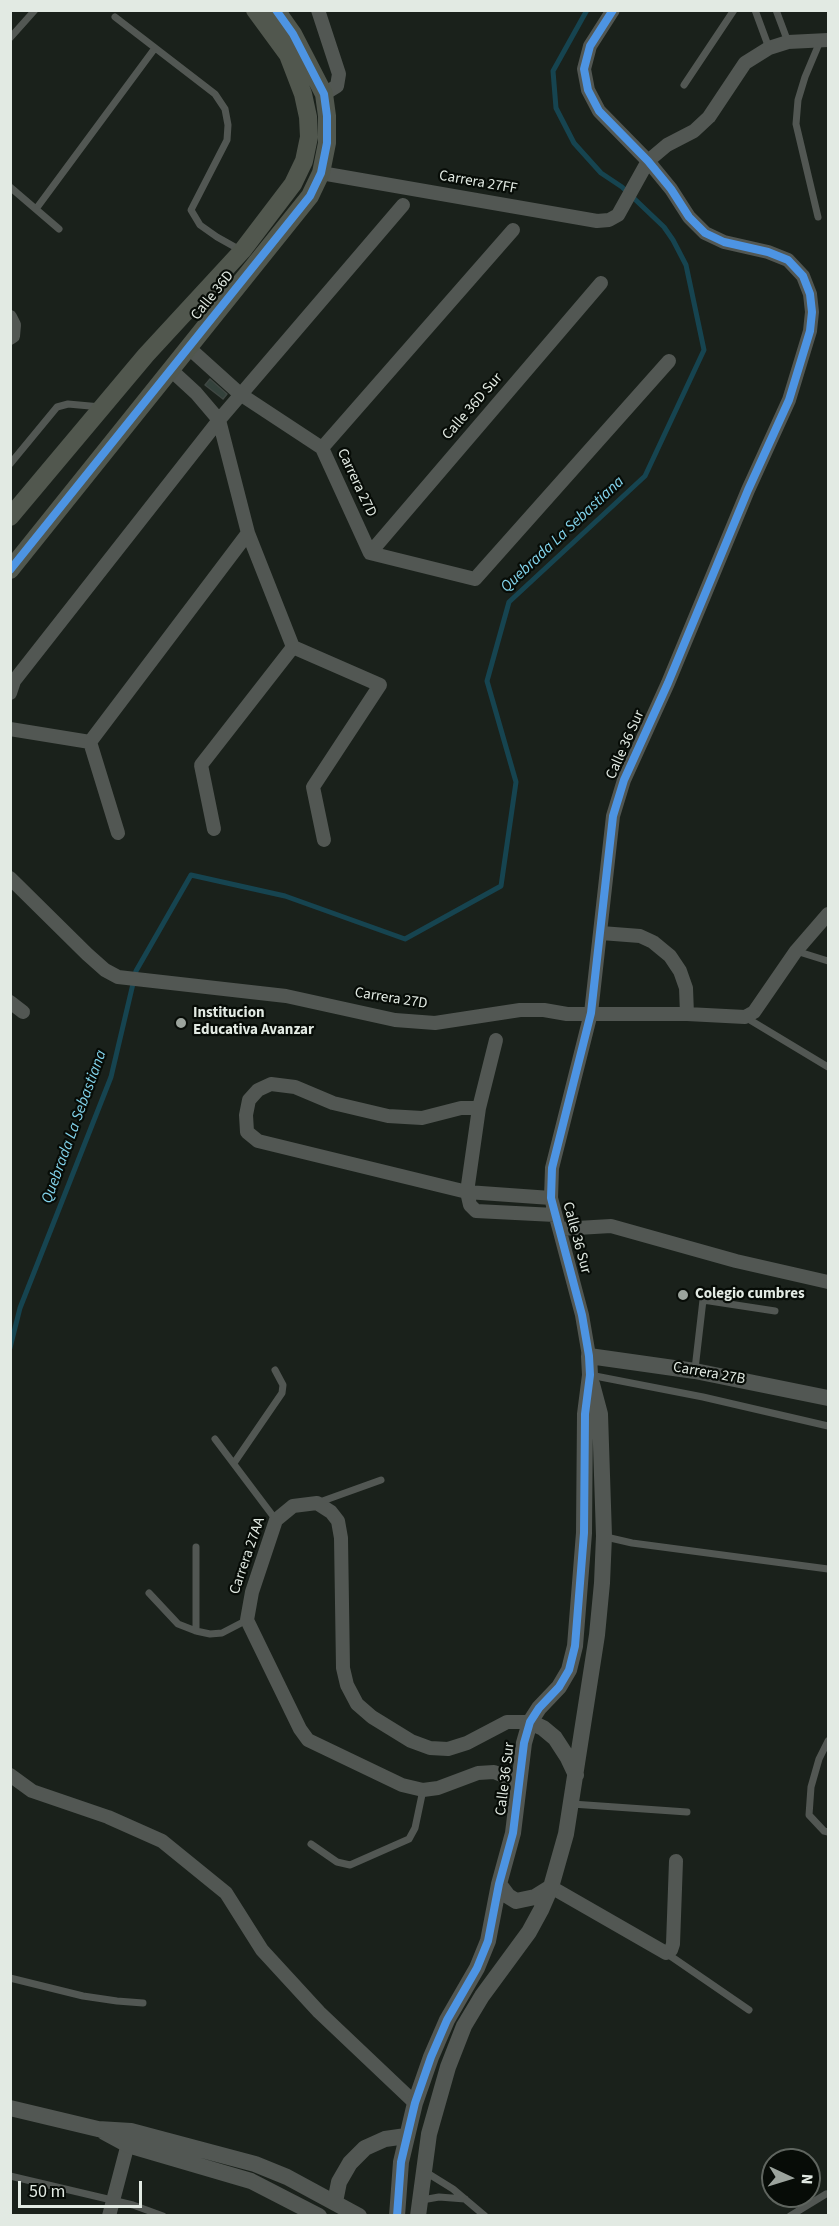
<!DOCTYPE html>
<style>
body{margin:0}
#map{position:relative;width:839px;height:2226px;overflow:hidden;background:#1a211b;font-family:"Source Sans 3",sans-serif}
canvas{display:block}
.frame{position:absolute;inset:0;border:12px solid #e2eae3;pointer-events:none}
.north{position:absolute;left:761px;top:2148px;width:60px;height:60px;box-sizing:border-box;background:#070c07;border:2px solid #5f655f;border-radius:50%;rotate:94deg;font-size:16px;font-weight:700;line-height:24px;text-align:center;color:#e2eae3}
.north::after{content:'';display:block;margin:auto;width:21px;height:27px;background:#9ca49d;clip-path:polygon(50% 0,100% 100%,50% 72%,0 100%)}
.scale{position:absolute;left:18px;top:2181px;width:124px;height:27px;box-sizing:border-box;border:3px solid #e2eae3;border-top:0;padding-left:8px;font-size:18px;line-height:21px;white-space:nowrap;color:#e2eae3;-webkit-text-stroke:4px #070c07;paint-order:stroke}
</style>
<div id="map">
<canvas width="839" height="2226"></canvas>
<div class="frame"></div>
<div class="north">N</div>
<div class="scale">50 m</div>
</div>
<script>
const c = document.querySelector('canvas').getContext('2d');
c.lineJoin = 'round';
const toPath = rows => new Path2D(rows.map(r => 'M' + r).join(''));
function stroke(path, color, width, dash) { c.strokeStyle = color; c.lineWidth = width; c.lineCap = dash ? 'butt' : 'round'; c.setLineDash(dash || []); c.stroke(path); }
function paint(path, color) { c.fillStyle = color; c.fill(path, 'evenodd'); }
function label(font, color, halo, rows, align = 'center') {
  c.font = font + ' "Source Sans 3",sans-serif'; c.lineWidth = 4.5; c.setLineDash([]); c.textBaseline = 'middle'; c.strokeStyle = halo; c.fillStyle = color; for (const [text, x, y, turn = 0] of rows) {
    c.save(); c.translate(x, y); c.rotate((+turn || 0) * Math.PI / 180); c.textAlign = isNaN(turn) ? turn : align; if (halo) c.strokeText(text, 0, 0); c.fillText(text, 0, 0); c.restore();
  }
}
stroke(toPath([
 [10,1348,20,1308,111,1077,136,971,191,875,285,896,405,939,501,886,516,782,487,681,509,602,645,476,704,350,686,265,673,240,664,227,622,187,601,173,574,143,556,108,553,71,587,10]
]), '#164450', 5);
const building = toPath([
 [210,379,227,394,223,399,205,385,210,379]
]);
paint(building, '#34423c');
stroke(building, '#404844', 1.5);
stroke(toPath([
 [755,10,769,48],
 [776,10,788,42],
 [115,17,215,94,225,109,228,125,227,140,191,210,200,225,217,237,242,251],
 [10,38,35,10],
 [684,85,734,10],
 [10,187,59,229],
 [36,209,155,48],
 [818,217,796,124,798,100,805,77,821,39],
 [10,464,57,407,68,404,101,407],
 [796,951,828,961],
 [745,1017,828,1067],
 [695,1369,703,1300,775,1311],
 [590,1375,703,1397,828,1426],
 [215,1439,276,1520],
 [234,1463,282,1393,283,1385,275,1370],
 [317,1503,381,1480],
 [606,1537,632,1543,828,1569],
 [149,1593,178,1624,196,1631,210,1634,222,1633,247,1620],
 [196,1631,196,1547],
 [828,1741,819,1759,811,1787,809,1815,824,1831,828,1832],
 [572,1804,687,1812],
 [311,1844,337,1862,350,1865,409,1839,415,1828,423,1790],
 [666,1953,749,2010],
 [10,1978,83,1996,117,2001,143,2003],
 [424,2171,453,2189,485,2216],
 [10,2176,133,2205,163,2216],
 [422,2200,439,2197,465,2199],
 [790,2216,826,2194]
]), '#525753', 7);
stroke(toPath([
 [318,10,339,74,337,86,324,94],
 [321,173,597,221,609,220,618,215,648,161,667,145,694,131,709,117,745,63,769,48,788,42,828,40],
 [10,317,14,325,13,336,10,338],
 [189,348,240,394,322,448,370,553,475,579,669,361],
 [171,370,196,393,219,420,248,533,293,647,380,685,313,787,324,840],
 [322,448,513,230],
 [370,553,601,283],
 [10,693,14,681,219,420,403,205],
 [10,729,90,742,248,533],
 [90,742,118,833],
 [214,829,201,765,293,647],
 [10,878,87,954,105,970,118,977,286,996,395,1020,435,1023,520,1010,544,1010,567,1014,687,1014,745,1017,754,1012,796,951,828,914],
 [601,933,640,936,653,942,670,956,680,971,686,988,687,1014],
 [10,1002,23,1012],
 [496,1040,479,1108,467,1192,470,1205,476,1211,555,1215],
 [479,1108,461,1108,422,1118,388,1116,333,1103,295,1087,271,1084,258,1090,249,1100,246,1115,247,1132,258,1141,467,1192,551,1198],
 [560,1229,611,1226,736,1261,828,1282],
 [589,1356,582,1315,551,1198,552,1168,591,1013,613,816,624,780,668,683,748,490,789,400,810,331,812,312,810,294,803,276,788,260,768,252,724,242,705,233,689,217,671,189,648,161,599,111,588,90,584,69,590,46,613,10],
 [10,1775,32,1791,108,1817,162,1841,226,1893,262,1950,319,2012,415,2103],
 [519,1782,494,1772,478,1773,438,1788,423,1790,402,1785,308,1740,300,1729,247,1620,252,1592,276,1520,293,1506,317,1503,331,1512,338,1521,341,1538,343,1668,347,1685,357,1704,372,1717,411,1741,430,1748,448,1749,467,1743,507,1722,530,1722],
 [551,1887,666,1953,671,1950,673,1944,676,1861],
 [109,2216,130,2136]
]), '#525753', 14);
stroke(toPath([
 [530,1722,543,1728,555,1738,568,1758,576,1775],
 [499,1884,508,1896,516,1901,535,1897,551,1887],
 [10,2108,98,2129,131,2131,255,2164,287,2177,359,2216],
 [104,2132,128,2145,251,2181,319,2216],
 [335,2202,339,2182,350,2163,365,2148,385,2139,406,2136],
 [397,2216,401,2162,415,2103,431,2057,447,2020,477,1968,488,1941,499,1884,513,1833,524,1743,530,1722,539,1708,559,1687,569,1670,575,1646,584,1533,585,1414,590,1375,589,1356,695,1371,828,1398],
 [418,2216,429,2134,448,2067,464,2026,482,1996,529,1932,541,1910,551,1887,566,1834,597,1635,602,1583,604,1536,600,1414,592,1384]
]), '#525753', 16);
stroke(toPath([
 [10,517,146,355,242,251,293,184,304,161,309,137,308,117,303,94,288,55,255,10],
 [10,570,310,196,321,173,327,143,327,116,324,94,293,34,276,10]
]), '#51574e', 18);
stroke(toPath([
 [10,570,310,196,321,173,327,143,327,116,324,94,293,34,276,10],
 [397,2216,401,2162,415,2103,431,2057,447,2020,477,1968,488,1941,499,1884,513,1833,524,1743,530,1722,539,1708,559,1687,569,1670,575,1646,584,1533,585,1414,590,1375,589,1356,582,1315,551,1198,552,1168,591,1013,613,816,624,780,668,683,748,490,789,400,810,331,812,312,810,294,803,276,788,260,768,252,724,242,705,233,689,217,671,189,648,161,599,111,588,90,584,69,590,46,613,10]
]), '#4d94e3', 8);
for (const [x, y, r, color] of [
 [181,1023,6,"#9ca49d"],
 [683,1295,6,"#9ca49d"]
]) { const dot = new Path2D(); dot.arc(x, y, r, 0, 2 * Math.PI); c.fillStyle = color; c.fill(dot); stroke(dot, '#070c07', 2); }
label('15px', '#e2eae3', '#070c07', [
 ["Carrera 27FF",478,183,10],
 ["Calle 36D",213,296,-51],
 ["Calle 36D Sur",473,407,-49],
 ["Carrera 27D",356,483,65],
 ["Calle 36 Sur",626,745,-66],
 ["Carrera 27D",391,999,9],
 ["Calle 36 Sur",576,1238,75],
 ["Carrera 27B",709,1374,10],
 ["Carrera 27AA",248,1556,-71],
 ["Calle 36 Sur",506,1779,-83]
]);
label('bold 15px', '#e2eae3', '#070c07', [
 ["Institucion",193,1014],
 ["Educativa Avanzar",193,1031],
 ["Colegio cumbres",695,1295]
], 'left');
label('italic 16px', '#82d3eb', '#070c07', [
 ["Quebrada La Sebastiana",563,535,-43],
 ["Quebrada La Sebastiana",75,1127,-70]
]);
</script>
